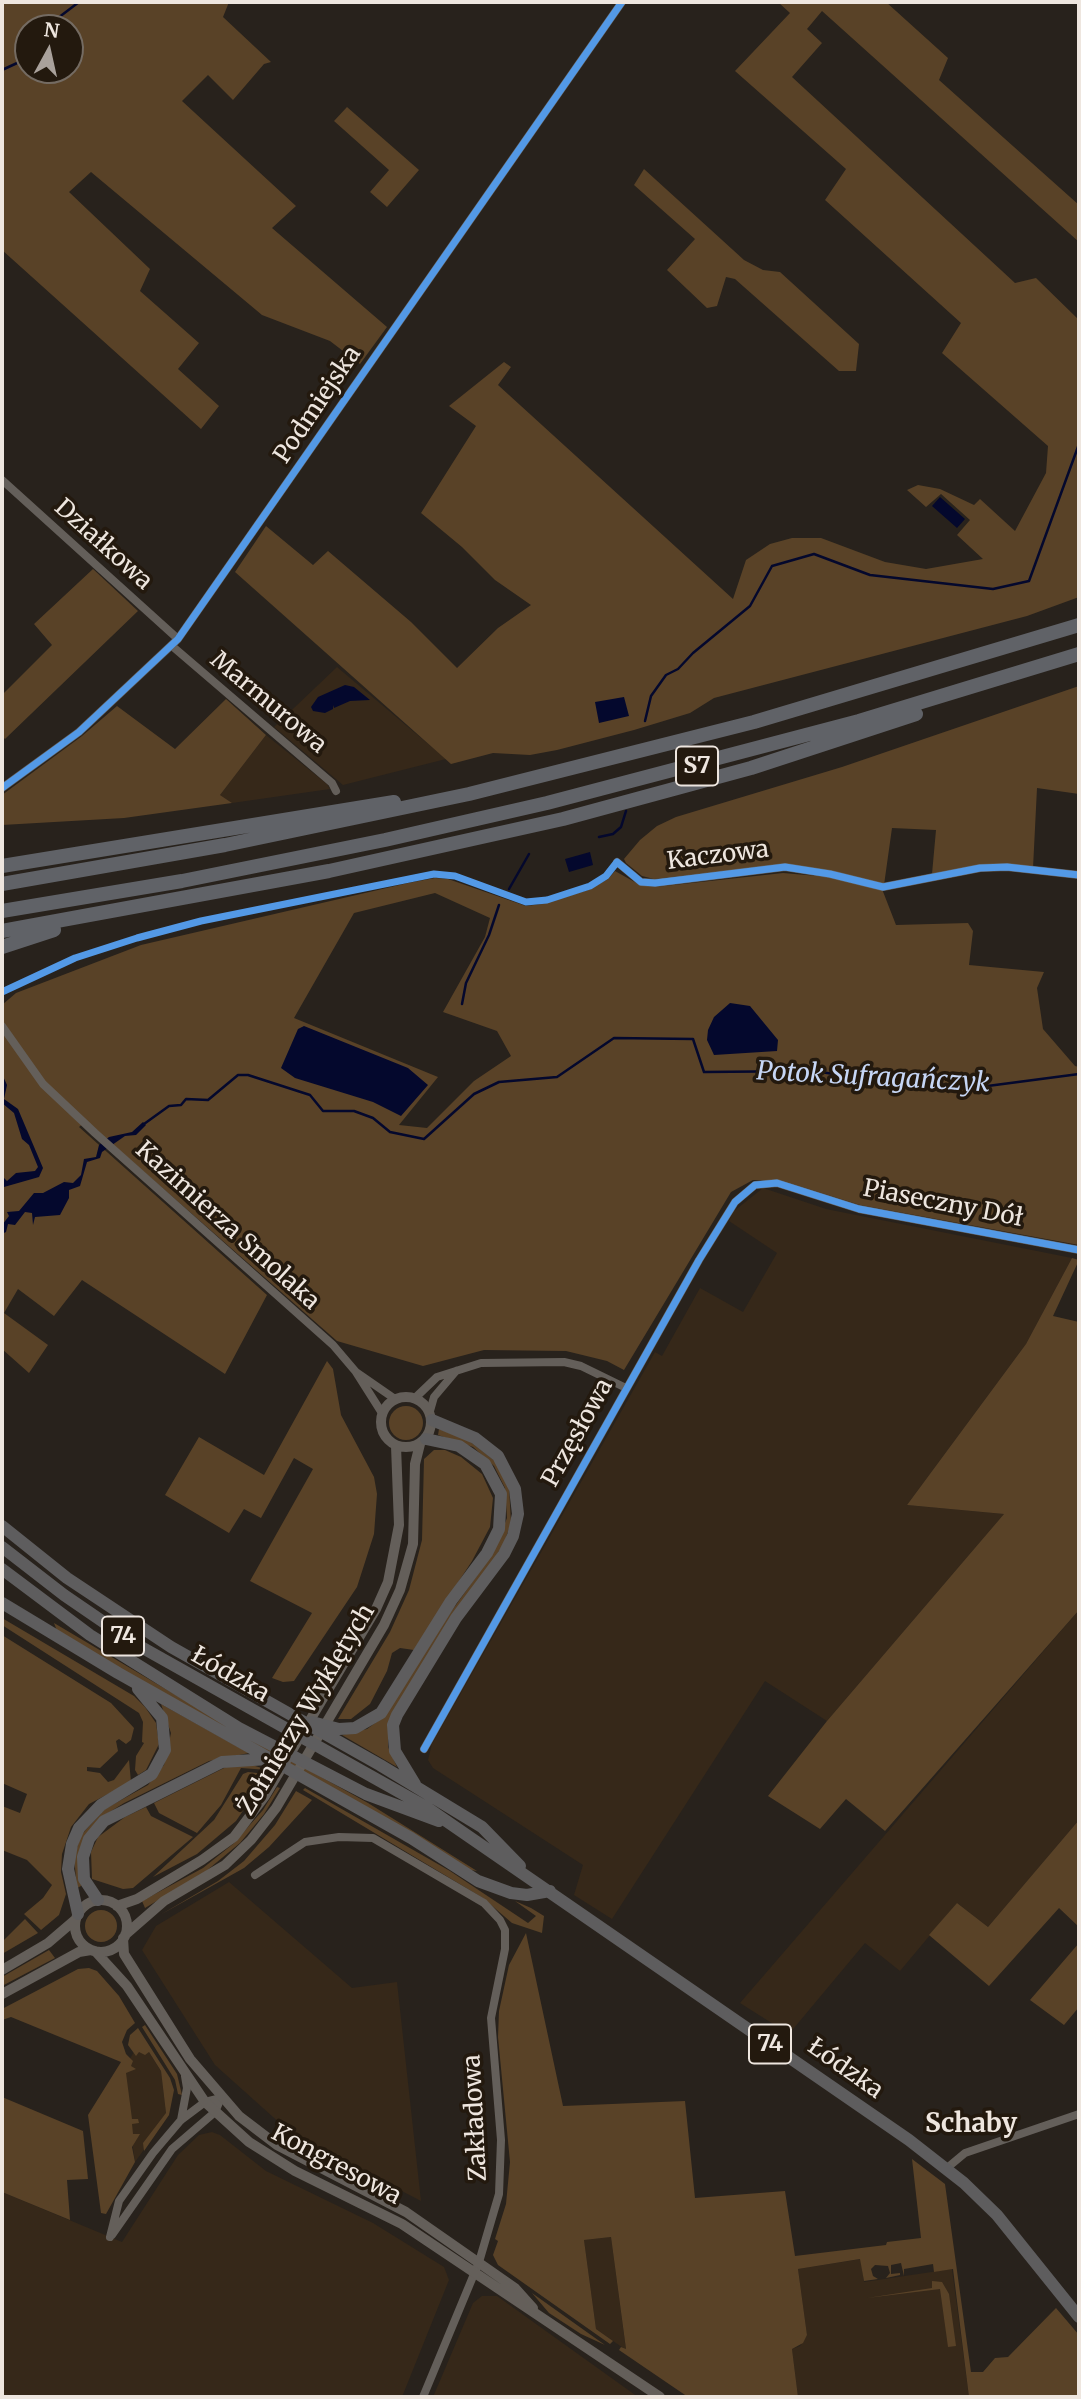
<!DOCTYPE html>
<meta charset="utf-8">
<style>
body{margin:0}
#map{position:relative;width:1081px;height:2399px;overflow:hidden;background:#28221c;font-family:Merriweather,serif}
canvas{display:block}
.frame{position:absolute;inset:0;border:4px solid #eee6df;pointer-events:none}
.north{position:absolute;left:14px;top:14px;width:70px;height:70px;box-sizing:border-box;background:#23190e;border:2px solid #746b62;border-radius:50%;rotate:8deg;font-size:19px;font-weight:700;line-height:28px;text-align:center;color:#eee6df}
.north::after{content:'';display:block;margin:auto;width:24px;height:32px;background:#a9a19b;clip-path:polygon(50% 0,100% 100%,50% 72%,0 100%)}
</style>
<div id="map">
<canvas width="1081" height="2399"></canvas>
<div class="frame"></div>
<div class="north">N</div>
</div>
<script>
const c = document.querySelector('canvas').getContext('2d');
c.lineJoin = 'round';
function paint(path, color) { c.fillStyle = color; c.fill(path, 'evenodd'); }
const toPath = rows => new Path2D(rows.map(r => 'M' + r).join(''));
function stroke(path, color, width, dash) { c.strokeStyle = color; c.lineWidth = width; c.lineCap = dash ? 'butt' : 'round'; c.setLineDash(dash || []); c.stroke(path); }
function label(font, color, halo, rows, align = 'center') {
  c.font = font + ' Merriweather,serif'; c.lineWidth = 7; c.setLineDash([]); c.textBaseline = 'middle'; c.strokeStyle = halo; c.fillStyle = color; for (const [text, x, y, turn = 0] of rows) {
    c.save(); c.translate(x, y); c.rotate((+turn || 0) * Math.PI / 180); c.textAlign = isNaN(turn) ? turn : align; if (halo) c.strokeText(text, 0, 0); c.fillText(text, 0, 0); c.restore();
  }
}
paint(toPath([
 [337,667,446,759,343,785,274,727],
 [266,735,327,784,330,789,232,803,220,795],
 [763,1188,826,1209,1072,1258,1026,1344,907,1505,1004,1514,827,1721,765,1681,612,1919,574,1895,583,1865,433,1768,428,1760,432,1744,655,1352,662,1356,700,1288,743,1312,777,1253,729,1221,734,1211],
 [1079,1610,1079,1820,988,1927,957,1903,900,1971,865,1943,789,2034,740,2003],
 [229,1882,352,1988,397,1982,421,2201,292,2134,215,2065,142,1950,156,1926],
 [141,2040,161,2071,166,2113,169,2115,135,2162,122,2072],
 [212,2132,220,2135,266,2171,373,2223,444,2267,449,2280,402,2397,2,2397,2,2192,122,2242,178,2155,199,2135],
 [611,2237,626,2350,596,2329,584,2240],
 [861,2259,864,2282,952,2269,969,2397,798,2397,792,2349,800,2346,807,2335,798,2269],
 [482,2296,497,2296,638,2397,433,2397,473,2303]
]), '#362819');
paint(toPath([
 [2,2,229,2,223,17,271,62,264,64,233,100,208,75,182,101,296,206,272,228,387,327,360,364,330,341,262,315,91,172,69,192,150,269,140,291,199,343,178,369,219,406,201,429,2,250],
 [28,28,70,28,70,70,28,70],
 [778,2,886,2,948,58,939,80,1079,205,1079,242,822,11,807,29,822,43,792,77,1015,283,1036,278,1079,320,1079,597,1027,616,714,698,690,713,634,730,557,750,530,755,493,753,451,764,235,572,266,526,313,565,328,551,411,622,457,668,498,628,531,605,495,580,462,547,421,513,476,426,449,406,504,362,511,367,498,385,733,599,746,560,770,544,792,538,821,538,885,562,926,569,983,559,957,535,970,520,941,494,926,507,907,490,918,485,940,489,974,505,980,499,1015,531,1046,473,1048,446,942,353,961,323,825,200,846,169,735,71,790,13],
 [347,107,419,170,387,207,370,192,389,170,334,121],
 [644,169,744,260,763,270,780,272,859,344,856,371,839,371,735,279,726,277,717,306,707,308,667,270,695,239,634,185],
 [93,569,138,611,5,739,2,736,2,695,52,645,34,624],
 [1079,686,1079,794,1037,788,1033,868,932,874,936,830,892,828,884,885,785,864,654,879,642,876,626,863,624,859,640,840,657,826,676,817,842,767],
 [226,699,266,735,220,795,232,803,124,818,2,825,2,795,82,736,117,706,175,749],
 [615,871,640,885,655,887,783,873,829,877,882,889,896,925,968,923,973,931,969,965,1044,972,1037,988,1043,1029,1075,1066,1079,1067,1079,1245,860,1205,780,1180,753,1180,731,1192,624,1370,607,1361,566,1351,484,1350,423,1366,337,1341,86,1121,79,1127,267,1295,225,1374,82,1280,54,1316,18,1289,4,1313,48,1345,29,1373,2,1349,2,1005,16,993,141,945,408,883,435,878,448,879,526,906,542,904,588,890,608,879],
 [435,893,490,918,485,937,443,1012,497,1031,511,1056,474,1081,427,1128,399,1125,438,1077,294,1018,354,913],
 [1072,1258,1079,1260,1053,1316,1079,1322,1079,1610,885,1831,846,1799,820,1829,768,1796,827,1721,1004,1514,907,1505,1026,1344],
 [327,1361,333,1369,341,1415,374,1477,377,1494,374,1534,357,1587,294,1681,283,1682,272,1678,312,1613,250,1581,313,1469,294,1458,261,1518,244,1509,229,1533,165,1495,199,1437,264,1475],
 '389 1423a17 17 0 1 1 34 0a17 17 0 1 1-34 0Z',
 [439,1429,468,1440,495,1461,509,1486,511,1523,504,1543,388,1730,388,1747,397,1767,342,1735,367,1729,382,1718,443,1623,493,1553,507,1518,505,1488,494,1466,473,1447,438,1435],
 [434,1450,445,1450,461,1457,482,1474,493,1498,490,1527,472,1561,414,1650,400,1648,392,1653,387,1671,370,1704,351,1719,338,1719,390,1632,409,1590,422,1540,424,1459],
 [2,1618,134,1696,145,1707,156,1723,159,1744,146,1770,138,1775,135,1770,136,1756,144,1743,142,1742,143,1722,139,1713,2,1625],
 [54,1623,218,1720,368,1803,477,1871,465,1869,88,1651,57,1631],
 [2,1635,111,1703,134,1728,131,1740,126,1744,119,1739,116,1741,118,1751,100,1768,87,1767,87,1771,100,1773,108,1782,114,1780,129,1760,131,1782,89,1804,71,1827,62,1854,61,1872,66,1894,59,1915,41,1930,24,1914,43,1898,52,1885,27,1860,2,1850,2,1806,20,1813,27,1794,2,1783],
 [161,1704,249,1753,209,1761,124,1803,100,1818,79,1852,81,1886,77,1888,74,1857,81,1835,105,1809,148,1785,164,1765,171,1733],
 [252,1765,268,1770,241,1768,221,1805,197,1833,159,1813,154,1803,226,1767],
 [248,1772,266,1774,255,1792,252,1790,255,1793,236,1821,197,1854,153,1877,214,1820,243,1774],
 [277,1787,280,1788,264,1814,240,1843,205,1872,145,1908,142,1901,203,1868,233,1844,263,1810],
 [305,1788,450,1871,528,1923,536,1916,515,1901,531,1908,544,1916,542,1933,512,1923,483,1898,303,1790],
 [296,1791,312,1800,269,1847,244,1868,160,1915,218,1881,244,1861,275,1825],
 [146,1807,151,1816,193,1837,133,1888,123,1889,92,1879,91,1852,98,1837,125,1817],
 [1079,1820,1079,1927,1059,1908,989,1986,929,1935,957,1903,988,1927],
 '85 1926a16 16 0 1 1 32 0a16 16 0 1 1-32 0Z',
 [25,1919,38,1933,2,1954,2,1942],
 [526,1933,563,2106,685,2101,695,2198,785,2191,795,2256,886,2245,887,2242,921,2238,912,2159,945,2184,971,2372,983,2372,995,2358,1008,2357,1056,2308,1079,2335,1079,2397,969,2397,953,2269,934,2272,933,2264,904,2269,904,2276,901,2263,891,2265,891,2274,900,2273,900,2275,886,2278,890,2273,888,2266,875,2265,871,2269,873,2276,878,2279,864,2281,860,2259,798,2269,807,2335,803,2343,792,2349,798,2397,688,2397,619,2350,621,2347,626,2349,611,2237,584,2240,596,2329,613,2341,610,2344,498,2265,493,2255,498,2241,495,2239,506,2204,510,2162,498,2037,499,2011,509,1965],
 [1079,1943,1079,2007,1064,2025,1030,2000],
 [49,1950,55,1958,2,1986,2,1977],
 [89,1968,97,1971,119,1996,135,2023,127,2030,122,2042,126,2054,133,2061,131,2066,136,2069,126,2073,132,2119,138,2119,139,2123,132,2124,133,2134,140,2134,132,2147,135,2162,106,2214,101,2213,88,2115,121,2062,11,2017,2,2020,2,2009,78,1969],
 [145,2025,177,2074,182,2095,178,2094,175,2080,142,2027],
 [138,2028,170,2078,174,2090,169,2115,144,2151,143,2143,166,2113,161,2071,149,2052,145,2055,139,2052,136,2056,128,2045,130,2035],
 [2,2097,83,2131,88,2179,67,2180,70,2220,2,2192],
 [932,2281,942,2282,949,2294,956,2346,948,2347,940,2289,867,2298,932,2288],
 [532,2293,605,2345,581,2334,549,2313]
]), '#594227');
paint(toPath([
 [940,497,965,519,957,528,932,506],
 [345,685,354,687,370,700,350,701,334,708,333,705,333,709,325,713,313,711,311,707,318,697],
 [624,697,629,716,599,723,595,702],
 [590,852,593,865,569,872,565,859],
 [730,1003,750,1006,778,1040,777,1051,714,1055,707,1040,708,1030,714,1017],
 [304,1026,408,1068,428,1085,401,1116,373,1102,295,1078,281,1068,298,1029],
 [2,1074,7,1085,4,1099,18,1109,43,1168,39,1177,4,1187,2,1164,4,1178,7,1181,16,1173,35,1171,38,1167,29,1145,22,1139,14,1113,2,1103],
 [143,1122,146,1125,136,1135,125,1136,102,1152,100,1158,87,1162,80,1186,69,1190,69,1198,60,1215,35,1217,33,1225,32,1213,25,1212,15,1225,8,1224,6,1232,2,1234,2,1225,9,1216,7,1212,19,1211,34,1193,43,1193,64,1182,73,1183,81,1175,84,1159,96,1157,99,1145,109,1137,132,1132]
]), '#04082d');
stroke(toPath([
 [54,28,54,21,79,2],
 [2,70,28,58],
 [645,721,651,696,666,675,678,669,693,653,750,606,772,566,814,554,870,575,993,589,1029,581,1079,444],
 [599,837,613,834,621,827,626,811],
 [509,889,529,854],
 [462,1004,466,983,489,935,499,905],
 [144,1124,169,1106,181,1105,186,1099,208,1100,238,1075,248,1075,310,1095,323,1111,354,1111,373,1118,390,1132,424,1139,474,1094,499,1082,557,1077,614,1038,693,1039,704,1072,813,1071,884,1081,980,1087,1079,1074]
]), '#04082d', 2.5);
stroke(toPath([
 [2,480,178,639],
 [172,646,332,783,336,791],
 [2,788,79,732,178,639,622,2],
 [617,862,641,882,655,883,785,867,830,874,883,887,980,868,1007,867,1079,875],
 [2,1026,43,1084,95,1133,333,1345,356,1372,382,1413],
 [356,1372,395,1399],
 [415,1398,437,1377,481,1363,564,1362,581,1366,626,1388],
 [430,1411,434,1397,456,1371],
 [424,1749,699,1260,735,1202,755,1185,777,1183,859,1209,1079,1250],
 [255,1875,305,1842,339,1837,373,1838,484,1903,500,1920,505,1930,505,1949,491,2018,501,2140,499,2194,479,2262,423,2397],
 [181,2120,187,2088,185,2076],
 [947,2168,965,2153,1079,2114],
 [112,2235,172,2149,215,2112,221,2098],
 [110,2237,119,2201,153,2153,181,2120,205,2102,221,2098]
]), '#645f5a', 8);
stroke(toPath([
 '381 1422a25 25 0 1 1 50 0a25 25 0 1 1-50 0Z',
 '75 1926a26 26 0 1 1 52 0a26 26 0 1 1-52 0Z',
 [117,1906,137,1899,202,1860,234,1837,265,1796,376,1609,388,1582,399,1525,396,1446],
 [125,1935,164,1901,225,1865,251,1840,276,1808,384,1625,400,1590,413,1544,415,1464,420,1444],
 [123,1938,124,1954,190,2059,239,2116,277,2145,406,2212,515,2288,533,2308],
 [95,1951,127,1986,205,2102,249,2142,295,2171,402,2224,660,2397],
 [2,1970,48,1943,76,1919],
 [2,1994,79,1952,91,1950]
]), '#645f5a', 10);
stroke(toPath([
 [2,1526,67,1578,171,1647,380,1765,482,1827,520,1866],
 [2,1547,64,1595,134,1643,426,1807,909,2140,964,2183,997,2215,1079,2317],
 [2,1569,90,1635,239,1728,366,1794,439,1821],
 [2,1603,118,1673,411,1838,478,1881,511,1893,527,1895,550,1891],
 [312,1722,339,1729,355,1728,381,1713,451,1601,487,1553,499,1529,501,1494,485,1464,459,1446,426,1439],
 [415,1784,395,1751,393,1725,397,1715,456,1618,504,1554,513,1536,518,1514,515,1489,498,1456,475,1438,432,1420],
 [98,1900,84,1879,83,1857,89,1839,104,1821,222,1762,268,1759],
 [78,1914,68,1869,72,1844,79,1828,101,1805,152,1774,165,1750,162,1718,138,1689]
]), '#5e5d5e', 12);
stroke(toPath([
 [2,866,394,802],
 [2,884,225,845,469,794,754,722,1079,625],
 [2,911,182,881,385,840,547,803,859,721,1079,654],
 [2,931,329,871,563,819,751,768,916,714],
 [2,947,54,930]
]), '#606267', 14);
stroke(toPath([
 [2,788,79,732,178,639,622,2],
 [2,992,75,958,137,938,201,921,434,874,455,876,526,902,547,900,590,886,606,876,617,862,641,882,655,883,785,867,830,874,883,887,980,868,1007,867,1079,875],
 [424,1749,699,1260,735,1202,755,1185,777,1183,859,1209,1079,1250]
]), '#5399e6', 7);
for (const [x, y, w] of [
 [697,766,42],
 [123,1636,42],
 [770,2044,42]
]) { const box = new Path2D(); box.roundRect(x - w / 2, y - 19.5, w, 39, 5); c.fillStyle = '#23190e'; c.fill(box); stroke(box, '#eee6df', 2); }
label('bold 23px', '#eee6df', null, [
 ["S7",697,766],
 ["74",123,1636],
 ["74",770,2044]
]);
label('24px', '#eee6df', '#23190e', [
 ["Podmiejska",318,405,-56],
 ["Działkowa",103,545,42],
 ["Marmurowa",268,703,40],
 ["Kaczowa",718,856,-7],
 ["Piaseczny Dół",943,1204,11],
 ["Kazimierza Smolaka",227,1226,42],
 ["Przęsłowa",578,1433,-61],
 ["Łódzka",230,1675,30],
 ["Żołnierzy Wyklętych",307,1710,-59],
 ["Łódzka",845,2069,35],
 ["Zakładowa",476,2118,-93],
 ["Kongresowa",336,2165,28]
]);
label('italic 26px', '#c6d6f5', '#23190e', [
 ["Potok Sufragańczyk",873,1078,3]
]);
label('bold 26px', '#eee6df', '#23190e', [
 ["Schaby",971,2125]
]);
</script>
